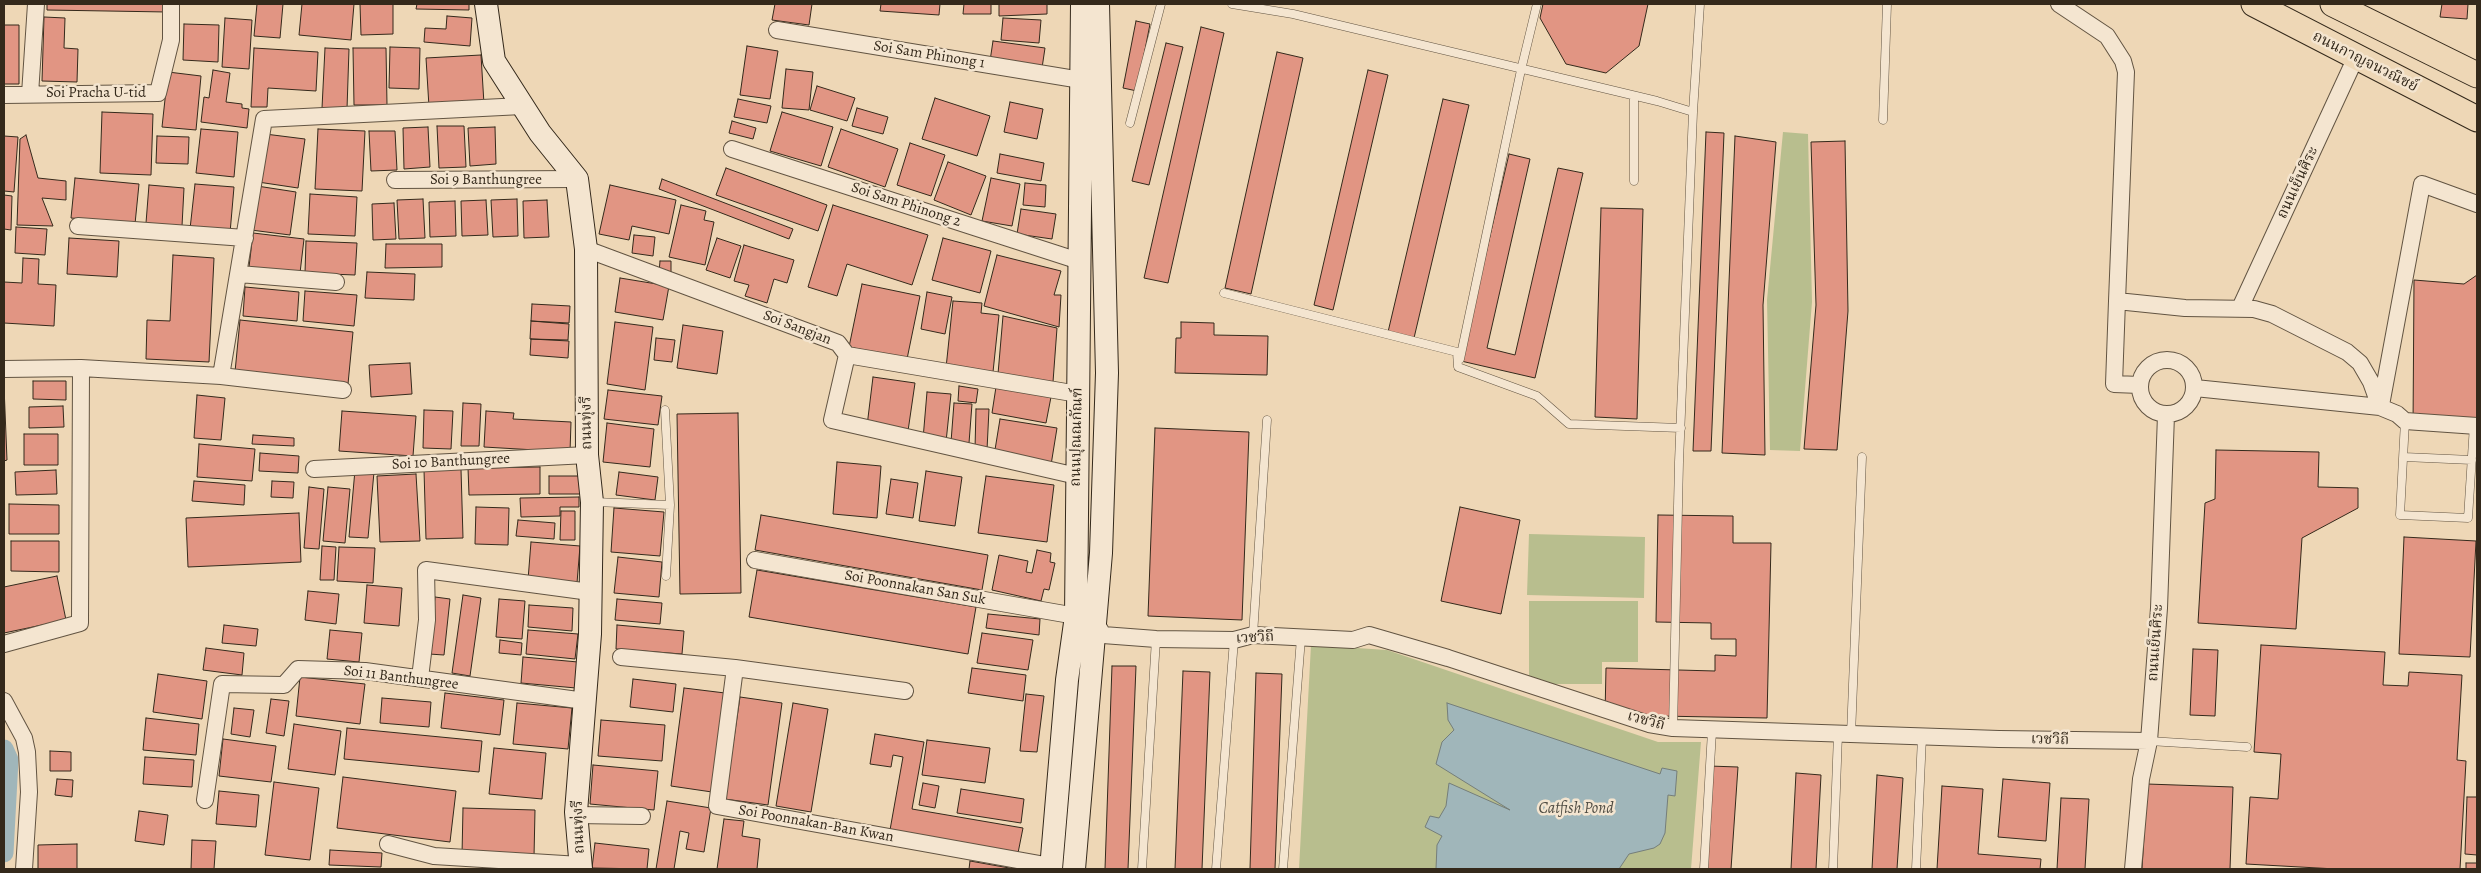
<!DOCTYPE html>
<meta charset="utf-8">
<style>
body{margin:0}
#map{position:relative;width:2481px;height:873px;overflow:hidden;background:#eed7b6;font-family:Alegreya,serif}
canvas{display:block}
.frame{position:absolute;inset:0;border:5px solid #34291b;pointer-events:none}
</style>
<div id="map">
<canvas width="2481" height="873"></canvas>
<div class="frame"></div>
</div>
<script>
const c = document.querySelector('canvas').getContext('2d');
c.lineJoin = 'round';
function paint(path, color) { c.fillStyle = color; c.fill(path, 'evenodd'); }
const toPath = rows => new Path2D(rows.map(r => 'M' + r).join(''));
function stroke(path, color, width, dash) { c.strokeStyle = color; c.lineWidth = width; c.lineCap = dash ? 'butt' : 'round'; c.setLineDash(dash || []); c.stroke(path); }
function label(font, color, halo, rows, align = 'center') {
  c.font = font + ' Alegreya,"Noto Serif Thai",serif'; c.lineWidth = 5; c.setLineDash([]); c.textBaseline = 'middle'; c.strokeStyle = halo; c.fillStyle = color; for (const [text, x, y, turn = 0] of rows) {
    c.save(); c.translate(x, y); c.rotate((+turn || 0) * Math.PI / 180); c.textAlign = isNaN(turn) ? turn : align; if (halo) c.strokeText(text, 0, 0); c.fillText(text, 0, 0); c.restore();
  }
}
paint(toPath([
 [1783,132,1808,134,1812,302,1800,451,1770,450,1767,300],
 [1529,534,1645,537,1644,598,1527,595],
 [1529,601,1638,601,1638,662,1602,662,1602,684,1529,684],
 [1311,645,1387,650,1658,742,1701,742,1691,869,1299,869]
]), '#b8be8e');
const water = toPath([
 [1447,703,1660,774,1662,768,1677,771,1675,796,1668,795,1665,833,1660,844,1654,848,1629,854,1619,869,1436,869,1437,845,1442,836,1425,827,1430,816,1439,818,1446,806,1449,783,1510,810,1436,764,1442,742,1454,730,1448,720,1447,703]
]);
paint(water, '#a0b6ba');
stroke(water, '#757e7a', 1);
stroke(toPath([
 [4,749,9,760,4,853]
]), '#a0b6ba', 19);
const building = toPath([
 [47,4,167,4,167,12,47,10,47,4],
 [257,4,283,4,280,38,254,36,257,4],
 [302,4,354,4,351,40,299,35,302,4],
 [360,4,393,4,393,34,361,35,360,4],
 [417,4,469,4,469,10,416,9,417,4],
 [775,4,812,4,809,25,772,20,775,4],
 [881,4,940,4,939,15,880,11,881,4],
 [964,4,991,4,991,14,963,14,964,4],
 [999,4,1047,4,1047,14,999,16,999,4],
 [1543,4,1648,4,1639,46,1606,73,1566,64,1540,18,1543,4],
 [2442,4,2468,4,2467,19,2440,17,2442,4],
 [447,16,472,18,470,46,424,42,425,28,446,29,447,16],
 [44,17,65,18,64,48,78,49,77,82,42,81,44,17],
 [225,18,252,20,249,69,222,67,225,18],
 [1003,18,1041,20,1039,43,1001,40,1003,18],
 [1136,21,1150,24,1137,91,1123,88,1136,21],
 [184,24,219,25,218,62,183,60,184,24],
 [4,25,19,25,19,84,4,84,4,25],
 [1201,27,1224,33,1168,283,1144,278,1201,27],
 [993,41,1045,48,1042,68,990,61,993,41],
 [1166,43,1183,47,1149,185,1132,181,1166,43],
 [747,46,778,51,770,99,740,95,747,46],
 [390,47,420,48,419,89,389,88,390,47],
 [254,48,318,52,316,91,268,88,267,107,251,107,254,48],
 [325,48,349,49,347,109,322,108,325,48],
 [353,48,386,48,387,105,354,105,353,48],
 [1277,52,1303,58,1251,294,1225,288,1277,52],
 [481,55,484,104,429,107,426,58,481,55],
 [786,69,813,72,809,110,782,108,786,69],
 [213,70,230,73,226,102,242,104,242,108,249,109,247,128,201,122,204,97,209,98,213,70],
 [1368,70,1388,75,1333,310,1314,305,1368,70],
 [168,72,201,76,196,130,162,127,168,72],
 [817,86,855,98,847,121,810,110,817,86],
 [935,98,990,116,977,156,922,139,935,98],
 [738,99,771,106,767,123,734,117,738,99],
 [1443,99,1469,105,1414,338,1388,332,1443,99],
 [1010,102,1043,109,1037,139,1004,132,1010,102],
 [857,108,888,117,883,134,852,126,857,108],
 [102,112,153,114,151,175,100,173,102,112],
 [782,112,833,127,821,166,770,151,782,112],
 [732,121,756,128,753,139,729,133,732,121],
 [437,126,464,126,466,167,439,168,437,126],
 [428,127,430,167,404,169,403,128,428,127],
 [495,127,496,164,470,166,468,128,495,127],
 [201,129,238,132,234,177,196,173,201,129],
 [318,129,365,131,362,191,315,189,318,129],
 [841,129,898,149,885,187,828,167,841,129],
 [369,131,395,131,397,170,371,171,369,131],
 [1706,132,1724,133,1711,451,1693,451,1706,132],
 [265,134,305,139,298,188,258,182,265,134],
 [26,135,38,178,66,181,66,200,42,198,53,226,17,225,20,139,26,135],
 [4,136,18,137,14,192,4,191,4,136],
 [157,136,189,137,188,164,156,163,157,136],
 [1735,136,1776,142,1763,305,1765,455,1722,453,1735,136],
 [1845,141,1848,311,1837,450,1804,449,1816,305,1811,142,1845,141],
 [910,143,945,155,931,196,897,185,910,143],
 [1000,154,1044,163,1041,181,997,173,1000,154],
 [1509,154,1530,159,1487,348,1515,355,1558,168,1583,173,1535,378,1461,361,1509,154],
 [948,162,986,176,971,215,934,200,948,162],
 [726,168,827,205,818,231,716,195,726,168],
 [75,178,139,184,135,224,71,218,75,178],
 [991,178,1020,184,1012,226,982,221,991,178],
 [662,179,793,229,789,239,659,189,662,179],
 [1025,183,1046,185,1045,207,1023,205,1025,183],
 [195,184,234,187,230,233,190,229,195,184],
 [149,185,184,188,182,226,146,223,149,185],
 [610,185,676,200,669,234,632,226,629,240,599,234,610,185],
 [257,186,296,192,290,235,251,230,257,186],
 [310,194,357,197,355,236,308,234,310,194],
 [4,195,12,196,11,230,4,229,4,195],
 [423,199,425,238,399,239,397,200,423,199],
 [517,199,518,236,493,237,491,200,517,199],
 [486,200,488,235,462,236,461,201,486,200],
 [547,200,549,237,524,238,523,201,547,200],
 [455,201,456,236,430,237,429,202,455,201],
 [394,203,396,239,373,240,372,204,394,203],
 [681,205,706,211,704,220,714,222,705,265,669,257,681,205],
 [833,205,928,235,912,285,847,264,837,296,808,287,833,205],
 [1601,208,1643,209,1637,419,1595,417,1601,208],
 [1021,209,1056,214,1052,239,1017,234,1021,209],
 [16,227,47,229,45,255,15,253,16,227],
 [253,233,304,239,300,273,249,267,253,233],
 [634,235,655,237,653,256,632,253,634,235],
 [69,238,119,241,117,277,67,274,69,238],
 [717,238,741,246,730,278,706,270,717,238],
 [943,238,991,251,980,293,932,280,943,238],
 [306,241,357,243,355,275,305,273,306,241],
 [386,244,442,244,442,267,385,268,386,244],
 [744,245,794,260,787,283,774,279,767,303,745,296,749,285,734,281,744,245],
 [173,255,214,258,209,362,146,359,147,320,170,321,173,255],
 [997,255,1061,271,1054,295,1061,295,1059,327,984,306,997,255],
 [23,258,39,259,38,284,56,285,54,326,4,323,4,282,22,283,23,258],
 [660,261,671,261,671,273,659,273,660,261],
 [367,272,415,274,414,300,365,298,367,272],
 [2477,275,2477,428,2413,428,2414,280,2464,284,2477,275],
 [620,278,669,286,663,320,615,312,620,278],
 [862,284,920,296,907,359,849,347,862,284],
 [245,287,299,292,297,321,243,316,245,287],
 [305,291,357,295,354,326,303,321,305,291],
 [927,292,952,297,945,334,921,329,927,292],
 [953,301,982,303,981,313,999,315,993,372,946,368,953,301],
 [532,304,570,306,569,323,531,321,532,304],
 [1003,316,1057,328,1053,382,998,374,1003,316],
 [240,320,353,332,348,384,235,372,240,320],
 [531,321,569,324,568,340,530,339,531,321],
 [615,322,653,327,645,390,607,384,615,322],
 [1181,322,1214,323,1214,335,1268,336,1267,375,1175,373,1176,338,1181,338,1181,322],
 [683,325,723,331,717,374,677,368,683,325],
 [656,338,675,340,672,362,654,360,656,338],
 [531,339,569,341,568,358,530,355,531,339],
 [410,363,412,394,371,397,369,365,410,363],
 [873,377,915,383,908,431,867,426,873,377],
 [33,381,66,381,66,400,33,399,33,381],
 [4,386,7,460,4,461,4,386],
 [959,386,978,389,976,403,958,401,959,386],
 [996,387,1051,397,1046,423,992,413,996,387],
 [608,390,662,396,658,425,604,419,608,390],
 [927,392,951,394,946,442,923,439,927,392],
 [197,395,225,398,221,440,194,438,197,395],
 [463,403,481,404,479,446,461,446,463,403],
 [954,403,972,404,969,443,951,442,954,403],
 [63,406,64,427,29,428,29,407,63,406],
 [976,409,989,409,987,450,975,449,976,409],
 [424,410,453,411,451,449,423,448,424,410],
 [342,411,416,416,413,456,339,451,342,411],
 [486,411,514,413,513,419,571,422,570,452,484,447,486,411],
 [738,413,741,593,680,594,677,414,738,413],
 [1000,419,1057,428,1051,465,994,456,1000,419],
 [607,423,654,429,650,467,603,462,607,423],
 [1155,428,1249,432,1242,620,1148,616,1155,428],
 [24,434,58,434,58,465,24,465,24,434],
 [253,435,294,438,294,446,252,444,253,435],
 [199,444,255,449,252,481,197,477,199,444],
 [2216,450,2319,452,2318,487,2358,488,2358,508,2302,538,2296,629,2198,623,2205,503,2215,499,2216,450],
 [260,453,299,456,298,473,259,471,260,453],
 [837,462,881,466,877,518,833,514,837,462],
 [540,467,540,494,469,495,468,468,540,467],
 [461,469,463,538,426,539,424,470,461,469],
 [56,470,57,494,16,495,15,472,56,470],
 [355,470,374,472,368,538,349,537,355,470],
 [926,471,962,477,955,526,919,521,926,471],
 [619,472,658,477,655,500,616,495,619,472],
 [416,474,420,541,380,542,377,476,416,474],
 [549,476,580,476,580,494,549,494,549,476],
 [986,476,1054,485,1047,542,978,533,986,476],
 [891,479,918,483,913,518,886,514,891,479],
 [194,481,245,485,244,505,192,501,194,481],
 [272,481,294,482,293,498,271,497,272,481],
 [309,487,324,489,319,549,304,548,309,487],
 [328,487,350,489,345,543,323,541,328,487],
 [579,497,579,507,560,507,560,516,521,517,520,498,579,497],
 [9,504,59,505,59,534,9,534,9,504],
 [476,507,509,508,508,545,475,544,476,507],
 [1460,507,1520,520,1501,614,1441,601,1460,507],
 [614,508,664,512,660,556,611,552,614,508],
 [561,511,575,511,575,540,560,540,561,511],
 [299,513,301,562,188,567,186,518,299,513],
 [761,515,988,555,982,590,755,550,761,515],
 [1658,515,1733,516,1733,543,1771,543,1767,718,1605,715,1606,668,1715,671,1715,655,1736,656,1736,639,1711,639,1711,623,1656,622,1658,515],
 [518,520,555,523,554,539,516,536,518,520],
 [2404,537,2476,541,2470,657,2399,654,2404,537],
 [11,541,59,541,59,572,11,571,11,541],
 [531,542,580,546,577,583,528,580,531,542],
 [322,546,336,547,334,580,320,580,322,546],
 [339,547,375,548,373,583,337,581,339,547],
 [1037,550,1051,553,1050,562,1055,563,1049,590,1044,589,1041,601,992,590,999,555,1028,561,1026,572,1032,573,1037,550],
 [618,557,662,562,659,597,614,593,618,557],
 [757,570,976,607,968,654,749,617,757,570],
 [57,576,66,620,4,633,4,587,57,576],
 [367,585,402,588,399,626,364,623,367,585],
 [308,591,339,594,336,624,305,620,308,591],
 [463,595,481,598,470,676,452,673,463,595],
 [435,597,450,599,444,655,429,654,435,597],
 [499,599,525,601,522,639,496,637,499,599],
 [617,599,662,603,660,624,615,620,617,599],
 [529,605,573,608,572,631,528,627,529,605],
 [988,614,1040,619,1039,635,986,628,988,614],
 [224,625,258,629,256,646,222,643,224,625],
 [617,625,684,631,682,654,616,649,617,625],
 [330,630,362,633,359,662,327,659,330,630],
 [528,630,578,634,575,659,526,654,528,630],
 [982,633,1033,640,1028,670,977,663,982,633],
 [500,640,522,643,521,655,499,653,500,640],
 [2261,645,2385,652,2383,685,2408,686,2409,672,2462,675,2457,760,2466,761,2460,869,2336,869,2246,864,2250,797,2278,799,2281,754,2254,752,2261,645],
 [206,648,244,653,242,675,203,670,206,648],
 [2193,649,2218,650,2215,716,2190,715,2193,649],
 [523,657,578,662,576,688,521,683,523,657],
 [1112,666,1136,666,1128,869,1105,869,1112,666],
 [972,668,1026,675,1023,701,968,693,972,668],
 [1183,671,1210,672,1202,869,1175,869,1183,671],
 [1256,673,1282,674,1275,869,1250,869,1256,673],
 [158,674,207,681,202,719,153,712,158,674],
 [300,677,365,684,360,724,296,716,300,677],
 [633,679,676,684,673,712,630,707,633,679],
 [684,688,725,693,712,792,671,786,684,688],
 [445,693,504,700,500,735,441,728,445,693],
 [1026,694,1044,696,1037,752,1020,751,1026,694],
 [740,697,782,703,768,805,725,799,740,697],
 [382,698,431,702,429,727,380,723,382,698],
 [271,699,289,701,284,736,266,733,271,699],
 [517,703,572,708,568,749,513,744,517,703],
 [793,703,828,709,811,812,776,806,793,703],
 [234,708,254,710,250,737,231,734,234,708],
 [146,718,199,724,196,755,143,750,146,718],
 [601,720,665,725,662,761,598,756,601,720],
 [294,724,341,731,335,775,288,769,294,724],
 [347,728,482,741,479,772,344,759,347,728],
 [875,734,924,742,912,809,1023,828,1018,853,890,830,903,757,893,755,891,767,870,764,875,734],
 [223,739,276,746,271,782,219,776,223,739],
 [927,740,990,748,985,783,922,775,927,740],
 [494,748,546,753,542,799,489,794,494,748],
 [50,751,71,752,71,771,50,771,50,751],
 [145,757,194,760,192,787,143,784,145,757],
 [593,765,658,771,654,810,590,804,593,765],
 [1709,766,1738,767,1731,869,1702,869,1709,766],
 [1796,773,1821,775,1816,869,1791,869,1796,773],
 [1877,775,1903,778,1897,869,1872,869,1877,775],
 [343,777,456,791,450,842,337,828,343,777],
 [57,779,73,780,72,797,55,795,57,779],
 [2003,779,2050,783,2046,841,1998,837,2003,779],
 [274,782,319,788,310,860,265,855,274,782],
 [923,783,939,786,935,808,919,805,923,783],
 [2147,784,2233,787,2230,869,2142,869,2147,784],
 [1942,786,1983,789,1978,854,2041,859,2040,869,1937,869,1942,786],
 [961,789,1024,799,1021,823,957,813,961,789],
 [219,791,259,795,256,827,216,824,219,791],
 [2467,797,2477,797,2477,855,2465,854,2467,797],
 [2061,798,2089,799,2085,869,2057,869,2061,798],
 [667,801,711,808,704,852,686,849,689,833,680,831,674,869,656,869,667,801],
 [463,808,535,810,534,857,462,855,463,808],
 [139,811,168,815,164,845,135,841,139,811],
 [724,819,744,821,742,836,760,839,757,869,717,869,724,819],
 [192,840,216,841,214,869,191,869,192,840],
 [595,843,649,849,647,869,592,868,595,843],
 [77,844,77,869,38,869,38,845,77,844],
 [330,850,382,853,381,867,329,865,330,850],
 [970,861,1015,869,969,869,970,861],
 [2466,863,2477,863,2477,869,2466,869,2466,863]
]);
paint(building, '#e19583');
stroke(building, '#34291b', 1);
const lane = toPath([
 [1232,4,1293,14,1657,101,1693,112,1679,462,1673,728],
 [1693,112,1700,4],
 [1883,120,1887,4],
 [1130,123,1161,4],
 [1634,181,1634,96],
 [1224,293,1457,352,1458,367,1537,396,1569,424,1681,428],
 [1460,359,1521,70,1537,4],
 [665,410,670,505,666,576],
 [2405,421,2400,515,2468,518,2474,425],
 [2404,457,2472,460],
 [594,502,670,505],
 [1253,635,1267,420],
 [1851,735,1862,457],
 [2149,741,2247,747],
 [1142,869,1156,639],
 [1216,869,1234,640],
 [1283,869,1301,638],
 [1704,869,1712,731],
 [1833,869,1838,734],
 [1916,869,1922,737]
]);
const street = toPath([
 [2059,4,2107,36,2123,61,2126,72,2117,301,2185,308,2254,309,2272,314,2347,352,2360,363,2371,382,2380,407],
 [777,30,1081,80],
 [30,94,36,4],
 [4,95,158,93,171,40,171,4],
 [732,149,1079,261],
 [395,180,577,179],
 [78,226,245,238],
 [586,249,838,343,847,355],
 [239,274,336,282],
 [2117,301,2114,384,2140,385],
 [2240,308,2356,57],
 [847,355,832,420,1077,476],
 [847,355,1078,394],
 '2140 387a27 27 0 1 1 54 0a27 27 0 1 1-54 0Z',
 [4,369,81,368,221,376,264,119,522,106],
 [221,376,343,390],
 [2195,388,2380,407,2397,414,2405,421,2477,426],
 [2381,405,2422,184,2477,204],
 [314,469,587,455],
 [755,560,1076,616],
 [1095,621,1103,635,1156,639,1234,640,1253,635,1353,640,1369,635,1448,658,1649,724,1673,728,1999,739,2149,741],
 [4,644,80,623,81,368],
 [621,657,735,668,905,691],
 [735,668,717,806,1051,866],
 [420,678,427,620,426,570,590,592],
 [4,701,24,738,27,752,29,792,24,869],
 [205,800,222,684,284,685,298,669,365,671,585,701],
 [576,815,642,816],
 [388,844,434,856,580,865],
 [2133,869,2141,779,2149,741,2159,608,2166,415]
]);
const secondary = toPath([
 [486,4,494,61,540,133,577,179,586,249,587,455,592,502,590,634,576,812,581,869],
 [1051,869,1067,680,1076,616,1082,4],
 [1074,869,1101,553,1107,373,1098,4]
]);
const primary = toPath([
 [2254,4,2477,119],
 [2333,4,2477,75]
]);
stroke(lane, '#625442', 9);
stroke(street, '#625442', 18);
stroke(secondary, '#34291b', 24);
stroke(primary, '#34291b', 27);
stroke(lane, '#f4e5d0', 8);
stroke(street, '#f4e5d0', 16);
stroke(secondary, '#f4e5d0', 22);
stroke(primary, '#eed7b6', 25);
label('15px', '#34291b', '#f4e5d0', [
 ["Soi Sam Phinong 1",929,55,9],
 ["ถนนกาญจนวณิชย์",2365,62,27],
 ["Soi Pracha U-tid",96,93],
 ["Soi 9 Banthungree",486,180],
 ["ถนนเย็นศิระ",2298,183,-65],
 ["Soi Sam Phinong 2",906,205,18],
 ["Soi Sangjan",797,328,21],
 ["ถนนทุ่งรี",587,423,-91],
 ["ถนนปุณณกัณฑ์",1077,437,-89],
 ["Soi 10 Banthungree",451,462,-3],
 ["Soi Poonnakan San Suk",915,588,10],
 ["เวชวิถี",1255,638,-3],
 ["ถนนเย็นศิระ",2156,643,-86],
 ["Soi 11 Banthungree",401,678,7],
 ["เวชวิถี",1646,721,15],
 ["เวชวิถี",2050,740,1],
 ["Soi Poonnakan-Ban Kwan",816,824,10],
 ["ถนนทุ่งรี",579,827,-92]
]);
label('italic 16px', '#4f4c43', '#f4e5d0', [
 ["Catfish Pond",1576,809]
]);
</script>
